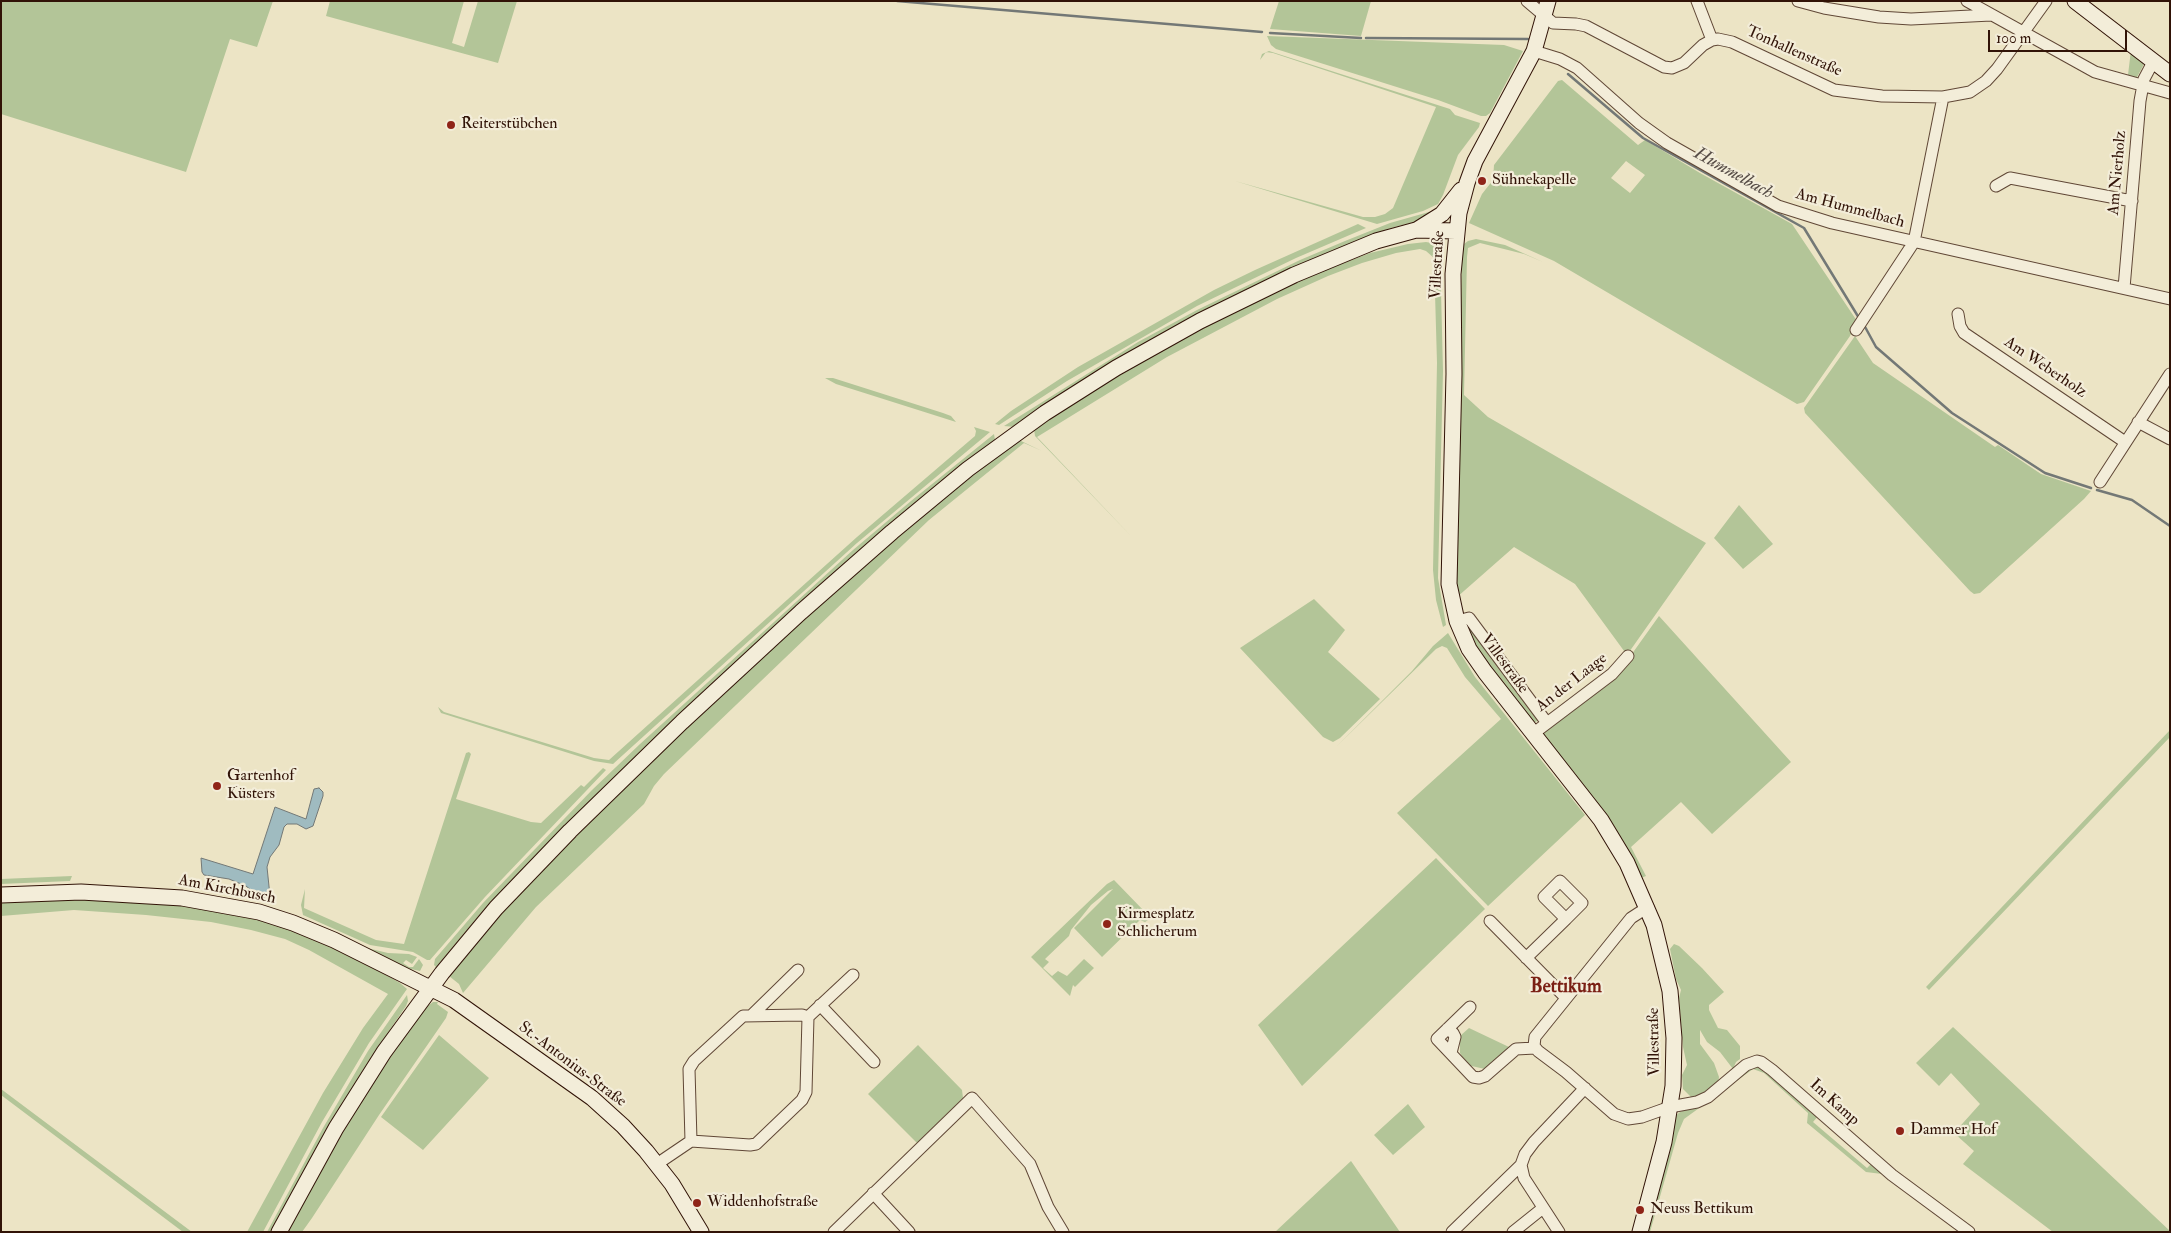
<!DOCTYPE html>
<meta charset="utf-8">
<style>
body{margin:0}
#map{position:relative;width:2171px;height:1233px;overflow:hidden;background:#ece4c5;font-family:"IM FELL Double Pica",serif}
canvas{display:block}
.frame{position:absolute;inset:0;border:2px solid #311307;pointer-events:none}
.scale{position:absolute;left:1988px;top:30px;width:139px;height:22px;box-sizing:border-box;border:2px solid #311307;border-top:0;padding-left:6px;font-size:15px;line-height:18px;white-space:nowrap;color:#311307;-webkit-text-stroke:4px #f3edd9;paint-order:stroke}
</style>
<div id="map">
<canvas width="2171" height="1233"></canvas>
<div class="frame"></div>
<div class="scale">100 m</div>
</div>
<script>
const c = document.querySelector('canvas').getContext('2d');
c.lineJoin = 'round';
function paint(path, color) { c.fillStyle = color; c.fill(path, 'evenodd'); }
const toPath = rows => new Path2D(rows.map(r => 'M' + r).join(''));
function stroke(path, color, width, dash) { c.strokeStyle = color; c.lineWidth = width; c.lineCap = dash ? 'butt' : 'round'; c.setLineDash(dash || []); c.stroke(path); }
function label(font, color, halo, rows, align = 'center') {
  c.font = font + ' "IM FELL Double Pica",serif'; c.lineWidth = 4.5; c.setLineDash([]); c.textBaseline = 'middle'; c.strokeStyle = halo; c.fillStyle = color; for (const [text, x, y, turn = 0] of rows) {
    c.save(); c.translate(x, y); c.rotate((+turn || 0) * Math.PI / 180); c.textAlign = isNaN(turn) ? turn : align; if (halo) c.strokeText(text, 0, 0); c.fillText(text, 0, 0); c.restore();
  }
}
paint(toPath([
 [1,1,273,1,257,47,230,39,186,172,1,114],
 [330,1,464,1,452,43,464,47,478,1,517,1,498,63,326,16],
 [1279,1,1371,1,1361,36,1270,29],
 [1267,36,1504,45,1523,51,1490,113,1486,116,1481,116,1438,100,1276,49,1271,45],
 [2131,50,2144,64,2136,79,2128,75],
 [1269,51,1450,109,1455,115,1480,123,1479,127,1458,155,1443,195,1438,204,1423,211,1377,224,1235,181,1363,217,1375,217,1385,214,1393,208,1436,107,1273,53,1266,52,1260,60,1262,54],
 [1562,80,1638,145,1645,140,1700,173,1792,224,1857,321,1850,336,1804,402,1797,404,1554,261,1469,223,1482,194,1493,180,1494,165,1558,81],
 [1626,161,1645,175,1630,193,1611,178],
 [1436,210,1429,218,1391,228,1347,246,1015,427,1004,426,1138,342,1197,310,1300,260,1345,241,1390,223],
 [1358,224,1366,228,1296,258,1197,306,1067,381,999,425,995,424,1011,411,1078,367,1214,290,1255,270],
 [1476,239,1505,245,1543,262,1524,254,1480,243,1468,248,1467,257,1464,395,1488,417,1706,543,1627,655,1575,584,1514,547,1456,598,1462,251,1464,244,1468,241],
 [1426,242,1437,244,1440,246,1440,251,1443,371,1438,578,1446,625,1443,627,1436,600,1433,570,1437,363,1434,258,1426,251,1420,249,1396,253,1362,263,1328,276,1277,299,1167,357,1037,437,1131,536,1035,436,1034,429,1090,392,1169,345,1288,284,1370,253,1408,244],
 [1855,336,1873,363,1995,447,1998,445,2041,474,2091,491,2084,499,1980,593,1974,594,1970,591,1805,413,1804,408],
 [825,378,833,378,943,413,951,416,956,422,836,384],
 [974,427,990,432,857,543,613,764,594,761,441,713,438,707,444,712,594,758,609,760,857,537,975,436,976,431],
 [994,434,995,440,520,874,482,912,436,967,434,965,435,959,483,903,592,790,640,744,853,550,911,501],
 [1019,440,1042,451,1024,443,929,520,664,774,654,786,644,804,536,907,463,993,459,984,449,976,518,893,609,800,829,595,954,489],
 [1739,505,1773,544,1743,569,1714,538],
 [1314,599,1345,630,1328,652,1380,699,1340,738,1333,742,1323,737,1240,648],
 [1659,616,1791,762,1712,834,1681,802,1631,847,1646,876,1641,878,1615,828,1543,736,1543,732,1619,672],
 [1463,623,1469,623,1538,720,1537,721,1534,723,1485,664],
 [1448,633,1475,677,1585,815,1488,906,1397,813,1501,719,1465,677,1447,648,1442,646,1436,649,1337,746,1412,671,1433,646],
 [2170,730,2170,737,1929,990,1926,987],
 [469,752,471,754,456,799,531,822,541,823,581,785,584,787,603,768,606,770,485,897,430,960,427,960,413,952,370,945,303,915,301,905,305,889,304,908,376,940,404,944,466,753],
 [1436,858,1485,909,1302,1086,1258,1025],
 [72,876,70,881,1,884,1,879],
 [1114,880,1146,913,1148,920,1145,922,1140,920,1102,957,1074,928,1113,889,1108,891,1091,905,1071,930,1069,936,1045,959,1049,962,1043,968,1052,976,1058,971,1067,976,1084,959,1094,968,1075,987,1073,985,1070,996,1031,957,1107,884],
 [61,897,188,904,283,924,342,949,400,983,407,989,369,1043,322,1122,263,1232,247,1232,323,1093,363,1028,388,994,309,950,285,939,251,930,211,922,146,915,74,910,1,916,1,900],
 [305,920,367,948,388,953,409,954,417,957,412,964,406,960,403,963,409,967,413,967,419,959,423,965,420,971,406,968,304,922],
 [1674,944,1679,946,1702,968,1724,992,1709,1005,1709,1010,1718,1028,1727,1030,1740,1046,1740,1059,1736,1062,1733,1069,1720,1052,1707,1042,1700,1030,1700,1044,1714,1063,1719,1077,1718,1085,1698,1096,1691,1097,1683,1089,1682,1075,1687,1065,1683,1047,1679,998,1681,990,1676,979,1670,949],
 [407,995,408,1001,406,1006,364,1068,317,1150,273,1232,267,1232,323,1128,368,1051],
 [433,1002,438,1002,437,1004,448,1012,446,1018,379,1115,312,1218,302,1232,287,1232,358,1103,425,1008],
 [1953,1027,2170,1231,2170,1232,2053,1232,1963,1164,1974,1151,1954,1133,1980,1104,1951,1073,1939,1086,1916,1063],
 [1469,1028,1509,1047,1498,1060,1485,1069,1467,1065,1460,1053,1460,1036],
 [439,1035,489,1078,423,1150,381,1117],
 [918,1045,962,1090,963,1098,917,1143,868,1094],
 [1757,1064,1819,1115,1813,1122,1867,1168,1873,1162,1882,1174,1866,1172,1807,1123,1808,1113,1764,1073,1753,1069,1684,1119,1678,1133,1650,1232,1647,1232,1674,1117,1680,1112,1702,1103,1741,1071],
 [1,1089,192,1232,183,1232,1,1095],
 [1408,1104,1425,1127,1393,1155,1374,1135],
 [1351,1161,1400,1232,1275,1232,1324,1186]
]), '#b3c598');
const water = toPath([
 [319,788,323,792,323,796,313,826,306,829,297,824,287,824,284,827,279,845,270,857,267,867,270,896,261,898,246,886,229,879,204,875,202,872,201,858,253,874,275,807,306,819,314,789,319,788]
]);
paint(water, '#9fbbc0');
stroke(water, '#737876', 1);
stroke(toPath([
 [897,1,1262,32],
 [1270,33,1361,38],
 [1366,38,1528,39],
 [1568,74,1643,138,1804,228,1859,318],
 [1864,325,1876,347,1952,413,2045,473,2091,488],
 [2097,490,2132,500,2170,526]
]), '#737876', 2.5);
const street = toPath([
 [1527,1,1553,23,1576,24,1586,26,1664,67,1672,68,1684,63,1703,45,1712,40,1718,39,1732,42,1834,90,1882,96,1943,97,1970,92,1986,81,1997,69,2046,1],
 [1697,1,1712,40],
 [1798,1,1824,8,1879,17,1911,19,1991,15],
 [1967,1,2095,72,2170,93],
 [1534,51,1560,59,1577,68,1639,123,1667,143,1778,206,1832,223,2170,299],
 [1996,186,2010,178,2132,201],
 [2124,288,2140,101,2144,79,2153,62],
 [1958,314,1960,326,1964,333,2125,442],
 [1856,330,1914,242,1943,97],
 [2138,422,2170,439],
 [2100,482,2170,374],
 [1457,621,1469,618,1547,723],
 [1534,733,1612,674,1628,656],
 [1648,907,1631,918,1535,1037,1534,1046,1538,1051,1566,1072,1614,1114,1628,1119,1642,1117,1670,1107,1697,1102,1708,1097,1746,1065,1757,1061,1761,1062,1772,1070,1892,1175,1969,1232],
 [1490,921,1566,998],
 [1526,958,1566,919,1544,897,1560,881,1582,903,1566,919],
 [820,1005,874,1062],
 [1470,1007,1437,1039,1473,1077,1479,1078,1485,1076,1516,1049,1535,1048],
 [752,1015,798,970],
 [1447,1029,1453,1033,1455,1037,1451,1053],
 [691,1141,689,1069,694,1061,743,1016,802,1015,808,1017],
 [657,1164,691,1141,750,1145,756,1144,802,1100,806,1092,808,1017,853,975],
 [873,1193,909,1232],
 [834,1232,972,1098,1030,1164,1048,1207,1063,1232],
 [1452,1232,1521,1165],
 [1513,1232,1543,1208],
 [1559,1232,1524,1178,1521,1165,1525,1154,1534,1142,1585,1088]
]);
const secondary = toPath([
 [1548,1,1534,51,1475,161,1467,183,1459,213,1453,274,1454,374,1449,584,1457,621,1469,649,1485,672,1601,820,1627,863,1654,925,1670,991,1674,1038,1673,1086,1664,1142,1640,1232],
 [2075,1,2170,74],
 [1418,229,1442,214,1461,190],
 [1,895,81,892,182,898,259,912,293,923,334,940,454,1000,592,1098,623,1126,646,1151,672,1184,701,1232],
 [279,1232,336,1128,384,1052,442,973,496,908,570,831,682,722,801,612,892,532,968,469,1045,413,1116,368,1200,321,1294,275,1376,241,1416,230,1456,231]
]);
stroke(street, '#604736', 13);
stroke(secondary, '#311307', 17);
stroke(street, '#f3edd9', 11);
stroke(secondary, '#f3edd9', 15);
for (const [x, y, r, color] of [
 [451,125,5,"#8f2418"],
 [1482,181,5,"#8f2418"],
 [217,786,5,"#8f2418"],
 [1107,924,5,"#8f2418"],
 [1900,1131,5,"#8f2418"],
 [697,1203,5,"#8f2418"],
 [1640,1210,5,"#8f2418"]
]) { const dot = new Path2D(); dot.arc(x, y, r, 0, 2 * Math.PI); c.fillStyle = color; c.fill(dot); stroke(dot, '#f3edd9', 2); }
label('16px', '#311307', '#f3edd9', [
 ["Tonhallenstraße",1794,52,24],
 ["Am Nierholz",2118,173,-85],
 ["Am Hummelbach",1850,209,15],
 ["Villestraße",1438,265,-87],
 ["Am Weberholz",2045,368,34],
 ["Villestraße",1504,664,54],
 ["An der Laage",1572,683,-38],
 ["Am Kirchbusch",227,890,11],
 ["Villestraße",1655,1042,-91],
 ["St.-Antonius-Straße",572,1065,37],
 ["Im Kamp",1834,1103,42]
]);
label('16px', '#311307', '#f3edd9', [
 ["Reiterstübchen",461,125],
 ["Sühnekapelle",1492,181],
 ["Gartenhof",227,777],
 ["Küsters",227,795],
 ["Kirmesplatz",1117,915],
 ["Schlicherum",1117,933],
 ["Dammer Hof",1910,1131],
 ["Widdenhofstraße",707,1203],
 ["Neuss Bettikum",1650,1210]
], 'left');
label('italic 18px', '#584e48', '#f3edd9', [
 ["Hummelbach",1733,174,29]
]);
label('bold 19px', '#7a1f14', '#f3edd9', [
 ["Bettikum",1566,988]
]);
</script>
